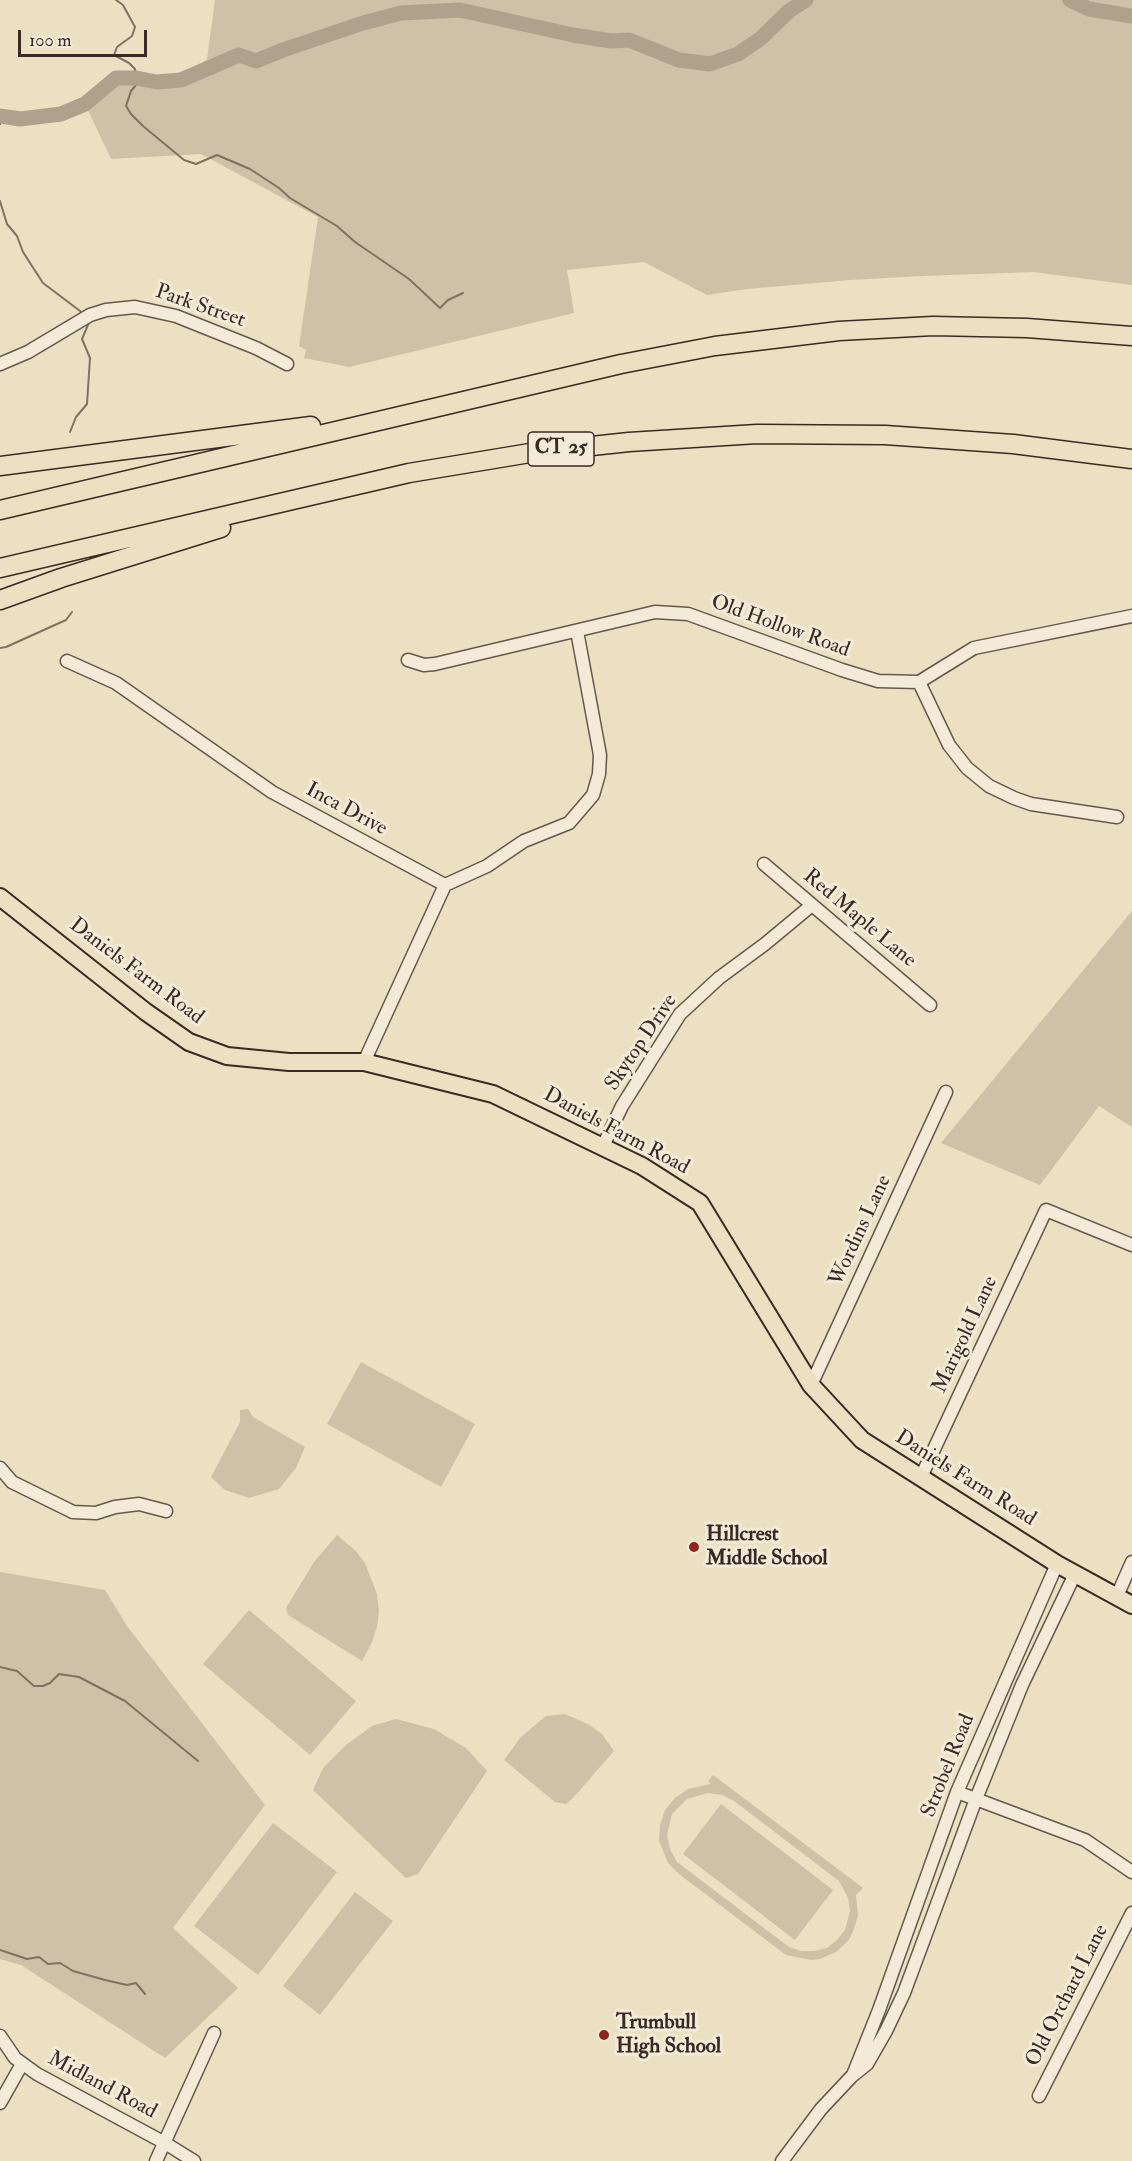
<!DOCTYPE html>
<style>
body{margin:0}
#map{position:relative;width:1132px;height:2161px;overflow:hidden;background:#ece0c2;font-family:"IM FELL Double Pica",serif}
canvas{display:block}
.scale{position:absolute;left:18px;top:30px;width:129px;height:27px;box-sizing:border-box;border:3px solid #392a24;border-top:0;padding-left:8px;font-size:18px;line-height:21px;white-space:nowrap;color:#392a24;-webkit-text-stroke:4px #f3ebd7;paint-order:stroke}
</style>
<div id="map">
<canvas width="1132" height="2161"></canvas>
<div class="scale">100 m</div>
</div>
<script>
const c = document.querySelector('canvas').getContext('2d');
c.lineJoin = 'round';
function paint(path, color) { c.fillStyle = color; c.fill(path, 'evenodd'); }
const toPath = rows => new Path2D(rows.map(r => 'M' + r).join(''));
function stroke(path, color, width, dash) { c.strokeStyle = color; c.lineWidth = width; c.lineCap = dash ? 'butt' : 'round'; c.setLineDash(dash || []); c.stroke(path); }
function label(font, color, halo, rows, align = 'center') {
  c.font = font + ' "IM FELL Double Pica",serif'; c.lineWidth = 6; c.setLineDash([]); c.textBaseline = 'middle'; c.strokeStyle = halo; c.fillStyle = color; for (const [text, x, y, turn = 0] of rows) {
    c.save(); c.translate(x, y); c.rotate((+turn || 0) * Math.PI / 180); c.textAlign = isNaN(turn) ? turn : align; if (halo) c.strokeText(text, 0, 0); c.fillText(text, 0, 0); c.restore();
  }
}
paint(toPath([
 [215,0,1132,0,1132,285,1034,272,922,276,851,280,747,289,707,295,644,262,567,270,574,313,349,367,304,358,306,350,299,346,318,217,201,154,111,159,85,104,116,78,136,78,191,73,207,59],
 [1132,911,1132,1127,1099,1106,1040,1185,941,1143],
 [361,1362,475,1424,441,1487,327,1424],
 [248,1409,253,1417,305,1447,296,1468,279,1489,249,1498,225,1490,211,1477,240,1422,240,1410],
 [337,1535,356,1551,365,1563,377,1594,379,1611,377,1627,372,1642,362,1661,288,1615,286,1608,314,1562],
 [0,1572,105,1590,127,1626,265,1805,173,1928,238,1988,165,2058,21,1965,0,1959],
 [249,1610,356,1701,310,1755,203,1664],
 [565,1714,588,1724,602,1734,614,1751,573,1798,566,1804,555,1802,504,1760,521,1737,546,1716],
 [396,1719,434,1729,466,1748,487,1771,418,1874,406,1878,313,1790,323,1768,346,1745,372,1726],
 [713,1775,863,1888,856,1895,858,1916,853,1932,849,1940,836,1952,820,1959,811,1960,786,1955,679,1874,668,1863,659,1841,660,1825,665,1810,675,1798,688,1789,711,1784,708,1781],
 [708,1793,722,1795,734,1801,839,1881,848,1898,850,1911,845,1930,837,1940,827,1948,814,1951,801,1951,789,1947,677,1862,670,1849,667,1835,672,1814,687,1799],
 [721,1804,833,1890,795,1940,683,1854],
 [273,1823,337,1872,258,1975,194,1926],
 [355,1892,393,1921,320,2015,283,1986]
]), '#cec1a7');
stroke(toPath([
 [116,0,123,5,135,27,132,36,117,47,114,55,129,63,135,69,136,78],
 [141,79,131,91,126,106,131,114,143,126,184,160,196,164,217,155,250,169,279,188,290,198,337,226,355,242,409,279,440,308,448,300,463,293],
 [0,124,1,117],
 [0,201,7,224,17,236,23,252,43,283,84,314],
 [70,432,76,417,87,404,90,358,82,339,90,320],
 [0,648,6,647,66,620,72,612],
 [0,1667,17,1671,34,1686,43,1686,50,1683,59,1674,79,1677,125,1701,198,1761],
 [0,1950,27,1959,39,1957,48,1964,60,1963,73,1971,105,1980,127,1985,136,1983,145,1994]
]), '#807262', 2);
stroke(toPath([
 [1070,0,1089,9,1132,16],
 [0,116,20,119,61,114,85,104,116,78,136,78,157,82,181,80,239,55,256,61,283,50,363,23,401,13,460,10,573,35,611,41,629,40,679,60,710,64,738,54,760,39,789,11,806,0]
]), '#afa28c', 15);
const minor = toPath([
 [0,364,28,352,90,315,106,310,135,307,176,316,256,348,287,364],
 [408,660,424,665,435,664,655,612,688,614,842,670,878,681,919,682,974,648,1132,616],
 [67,661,116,683,272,792,445,885],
 [919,682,949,745,967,768,989,786,1014,798,1031,804,1117,817],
 [764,864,930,1005],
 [445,885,487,866,524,841,569,823,593,795,599,774,600,755,577,631],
 [364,1062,445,885],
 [603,1146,622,1106,680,1014,719,978,765,944,812,905],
 [811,1385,946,1092],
 [0,1468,12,1482,73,1512,96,1513,115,1507,139,1504,166,1511],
 [921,1477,1046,1210,1132,1245],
 [1117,1596,1132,1562],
 [957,1792,1085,1840,1132,1872],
 [0,2036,15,2058,37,2074,165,2143,194,2161],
 [853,2075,879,2010,957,1792,1057,1564],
 [1039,2096,1132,1913],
 [0,2103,22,2064],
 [156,2161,214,2033],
 [782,2161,821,2109,852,2076,867,2064,886,2031,904,1993,976,1799,1022,1685,1075,1574]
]);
const major = toPath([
 [0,897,146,1012,189,1042,227,1056,289,1062,364,1062,493,1094,642,1166,700,1203,811,1385,862,1440,1057,1564,1132,1605]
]);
const highway = toPath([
 [0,466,311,426],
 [0,510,621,364,715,346,839,331,933,326,1027,328,1132,336],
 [0,568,409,473,536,452,629,442,757,434,885,435,1013,444,1132,459],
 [0,600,61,578,221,528]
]);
stroke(minor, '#66584c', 15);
stroke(major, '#392a24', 20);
stroke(highway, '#392a24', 21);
stroke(minor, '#f3ebd7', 12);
stroke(major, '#ece0c2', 16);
stroke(highway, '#ece0c2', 18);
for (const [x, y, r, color] of [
 [694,1547,6,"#8f2418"],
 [604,2035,6,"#8f2418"]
]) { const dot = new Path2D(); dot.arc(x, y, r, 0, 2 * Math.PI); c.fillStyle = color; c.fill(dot); stroke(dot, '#f3ebd7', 2); }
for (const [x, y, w] of [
 [561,449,66]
]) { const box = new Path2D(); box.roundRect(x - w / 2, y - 17, w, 34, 4.5); c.fillStyle = '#f3ebd7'; c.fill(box); stroke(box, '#392a24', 1.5); }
label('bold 20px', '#392a24', null, [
 ["CT 25",561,449]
]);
label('21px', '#392a24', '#f3ebd7', [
 ["Park Street",200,307,19],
 ["Old Hollow Road",780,627,20],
 ["Inca Drive",346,810,28],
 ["Red Maple Lane",859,919,40],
 ["Daniels Farm Road",136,972,37],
 ["Skytop Drive",642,1043,-56],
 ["Daniels Farm Road",616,1132,28],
 ["Wordins Lane",861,1231,-65],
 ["Marigold Lane",966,1335,-65],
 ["Daniels Farm Road",965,1479,32],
 ["Strobel Road",949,1766,-68],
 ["Old Orchard Lane",1068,1996,-63],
 ["Midland Road",102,2086,28]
]);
label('bold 21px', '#392a24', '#f3ebd7', [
 ["Hillcrest",706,1535],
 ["Middle School",706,1559],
 ["Trumbull",616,2023],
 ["High School",616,2047]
], 'left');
</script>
